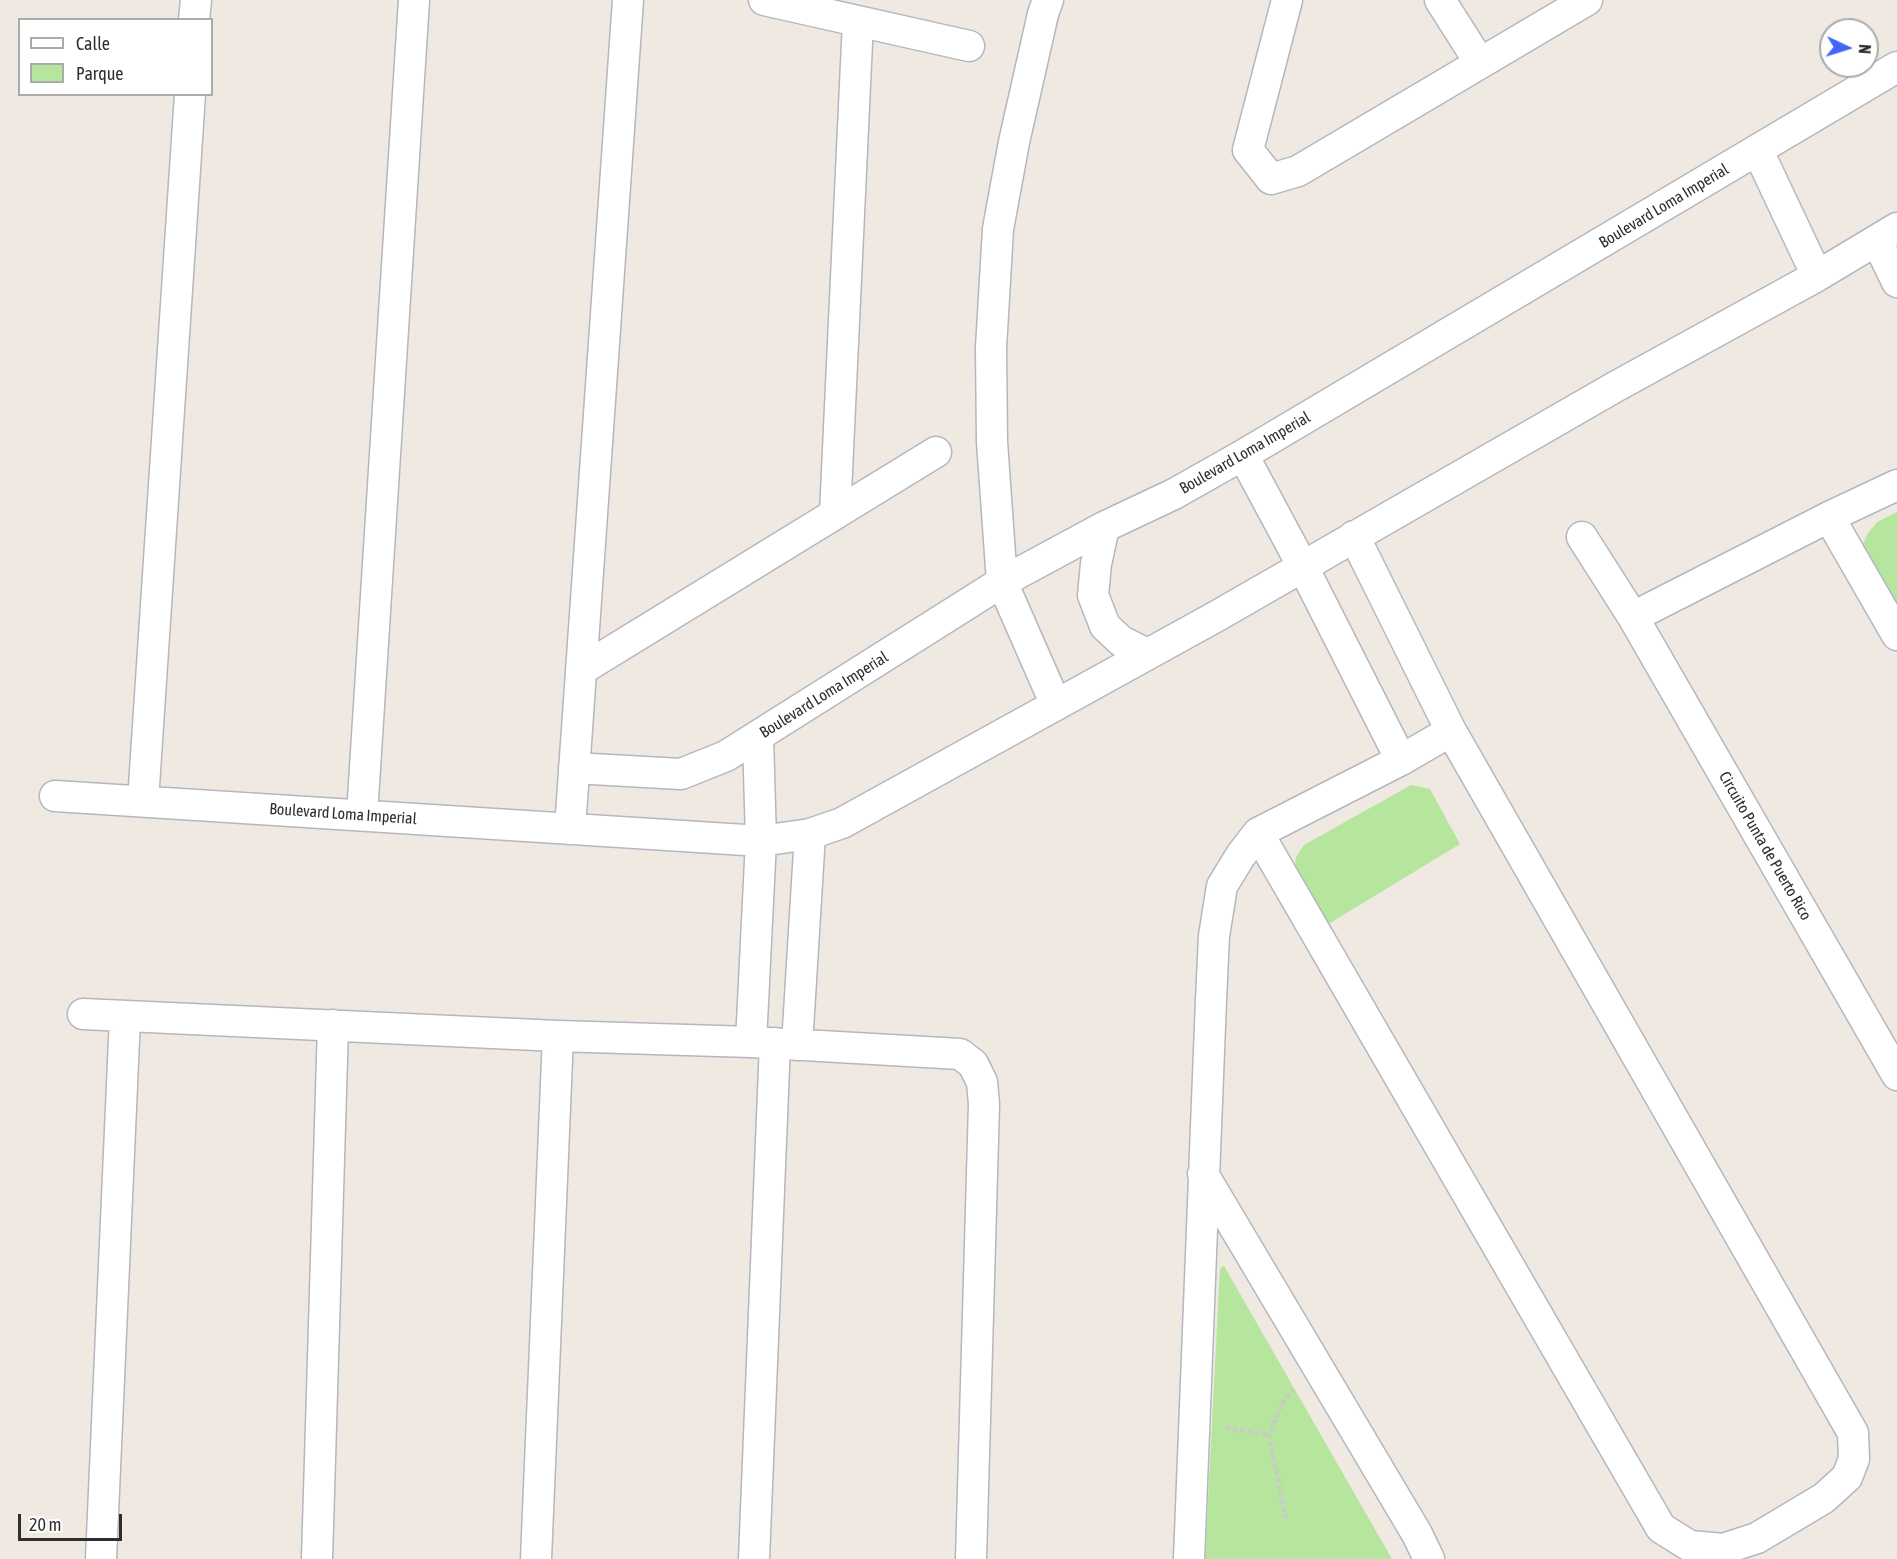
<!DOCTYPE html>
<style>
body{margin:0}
#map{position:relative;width:1897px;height:1559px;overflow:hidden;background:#efe9e1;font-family:"Asap Condensed",sans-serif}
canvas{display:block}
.legend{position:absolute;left:18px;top:18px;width:195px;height:78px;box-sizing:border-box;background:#fff;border:2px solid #ababab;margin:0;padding:8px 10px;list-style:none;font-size:18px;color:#2e2e2e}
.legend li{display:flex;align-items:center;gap:12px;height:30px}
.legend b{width:30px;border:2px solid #ababab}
.north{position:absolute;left:1819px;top:18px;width:60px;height:60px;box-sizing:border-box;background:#fff;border:2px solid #ababab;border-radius:50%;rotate:94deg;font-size:16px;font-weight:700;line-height:24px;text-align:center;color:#2e2e2e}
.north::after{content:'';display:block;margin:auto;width:21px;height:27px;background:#4264fb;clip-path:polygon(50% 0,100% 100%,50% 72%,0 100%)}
.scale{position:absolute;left:18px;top:1514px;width:104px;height:27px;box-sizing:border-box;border:3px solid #2e2e2e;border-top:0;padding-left:8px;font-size:18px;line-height:21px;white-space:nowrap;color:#2e2e2e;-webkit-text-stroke:4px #fff;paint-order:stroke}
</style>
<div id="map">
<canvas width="1897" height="1559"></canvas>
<ul class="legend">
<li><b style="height:8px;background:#fff"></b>Calle</li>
<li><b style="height:16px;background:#b6e59e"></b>Parque</li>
</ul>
<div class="north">N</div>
<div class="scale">20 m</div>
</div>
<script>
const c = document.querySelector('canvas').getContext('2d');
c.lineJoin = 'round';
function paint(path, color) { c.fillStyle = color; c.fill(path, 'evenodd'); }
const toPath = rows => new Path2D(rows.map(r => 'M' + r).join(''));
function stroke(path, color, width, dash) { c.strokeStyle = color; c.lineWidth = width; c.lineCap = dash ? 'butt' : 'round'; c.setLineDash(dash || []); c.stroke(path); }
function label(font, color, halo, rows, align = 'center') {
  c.font = font + ' "Asap Condensed",sans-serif'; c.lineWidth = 4.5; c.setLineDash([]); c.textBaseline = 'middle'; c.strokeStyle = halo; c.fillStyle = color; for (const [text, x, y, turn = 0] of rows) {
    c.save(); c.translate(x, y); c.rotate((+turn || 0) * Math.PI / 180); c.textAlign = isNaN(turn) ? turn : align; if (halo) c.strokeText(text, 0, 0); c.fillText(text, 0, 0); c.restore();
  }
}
paint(toPath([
 [1897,512,1897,621,1861,556,1863,544,1868,533,1877,522],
 [1411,785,1430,789,1460,844,1325,926,1295,868,1296,857,1304,845],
 [1224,1266,1392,1559,1205,1559,1220,1268]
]), '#b6e59e');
const street = toPath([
 [764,0,969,46],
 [1048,0,1043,14,1014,142,998,229,991,348,992,442,1002,582,1056,705],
 [1287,0,1248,150,1271,179,1298,171,1587,0],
 [1440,0,1480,63],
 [194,20,196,0],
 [1758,151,1817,276],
 [1877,241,1897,282],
 [1243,455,1302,565,1401,760],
 [835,514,858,21],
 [1829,517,1897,635],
 [1104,527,1096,564,1093,595,1105,626,1121,641,1147,654],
 [1582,537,1633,617,1897,1075],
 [1633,617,1829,517,1897,485],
 [581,670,936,452],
 [574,768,681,774,726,756,1002,582,1104,527,1174,494,1243,455,1897,67],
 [55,796,761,841,810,834,842,823,1217,616,1615,387,1817,276,1897,228],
 [143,801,190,94],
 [362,815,414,0],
 [570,829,628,0],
 [1258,833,1661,1528,1690,1546,1723,1549,1757,1538,1824,1498,1847,1477,1854,1459,1853,1433,1451,731,1354,536],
 [83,1014,558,1036,751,1042,960,1054,973,1064,982,1082,984,1104,971,1559],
 [751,1042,761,841,758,737],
 [797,1045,810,834],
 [1203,1174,1417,1534,1429,1559],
 [101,1559,125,1017],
 [317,1559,333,1025],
 [536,1559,558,1036],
 [754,1559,775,1043],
 [1189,1559,1211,1000,1214,936,1222,886,1241,855,1258,833,1401,760,1451,731]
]);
stroke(street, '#b4b7c1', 33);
stroke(toPath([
 [1226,1426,1231,1429,1269,1435],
 [1286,1519,1269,1435,1283,1402,1293,1390]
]), '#c9c9c9', 4, [4.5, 3]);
stroke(street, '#fff', 30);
label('16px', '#2e2e2e', '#fff', [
 ["Boulevard Loma Imperial",1664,206,-31],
 ["Boulevard Loma Imperial",1245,453,-30],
 ["Boulevard Loma Imperial",824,695,-32],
 ["Boulevard Loma Imperial",343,814,4],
 ["Circuito Punta de Puerto Rico",1765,846,60]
]);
</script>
